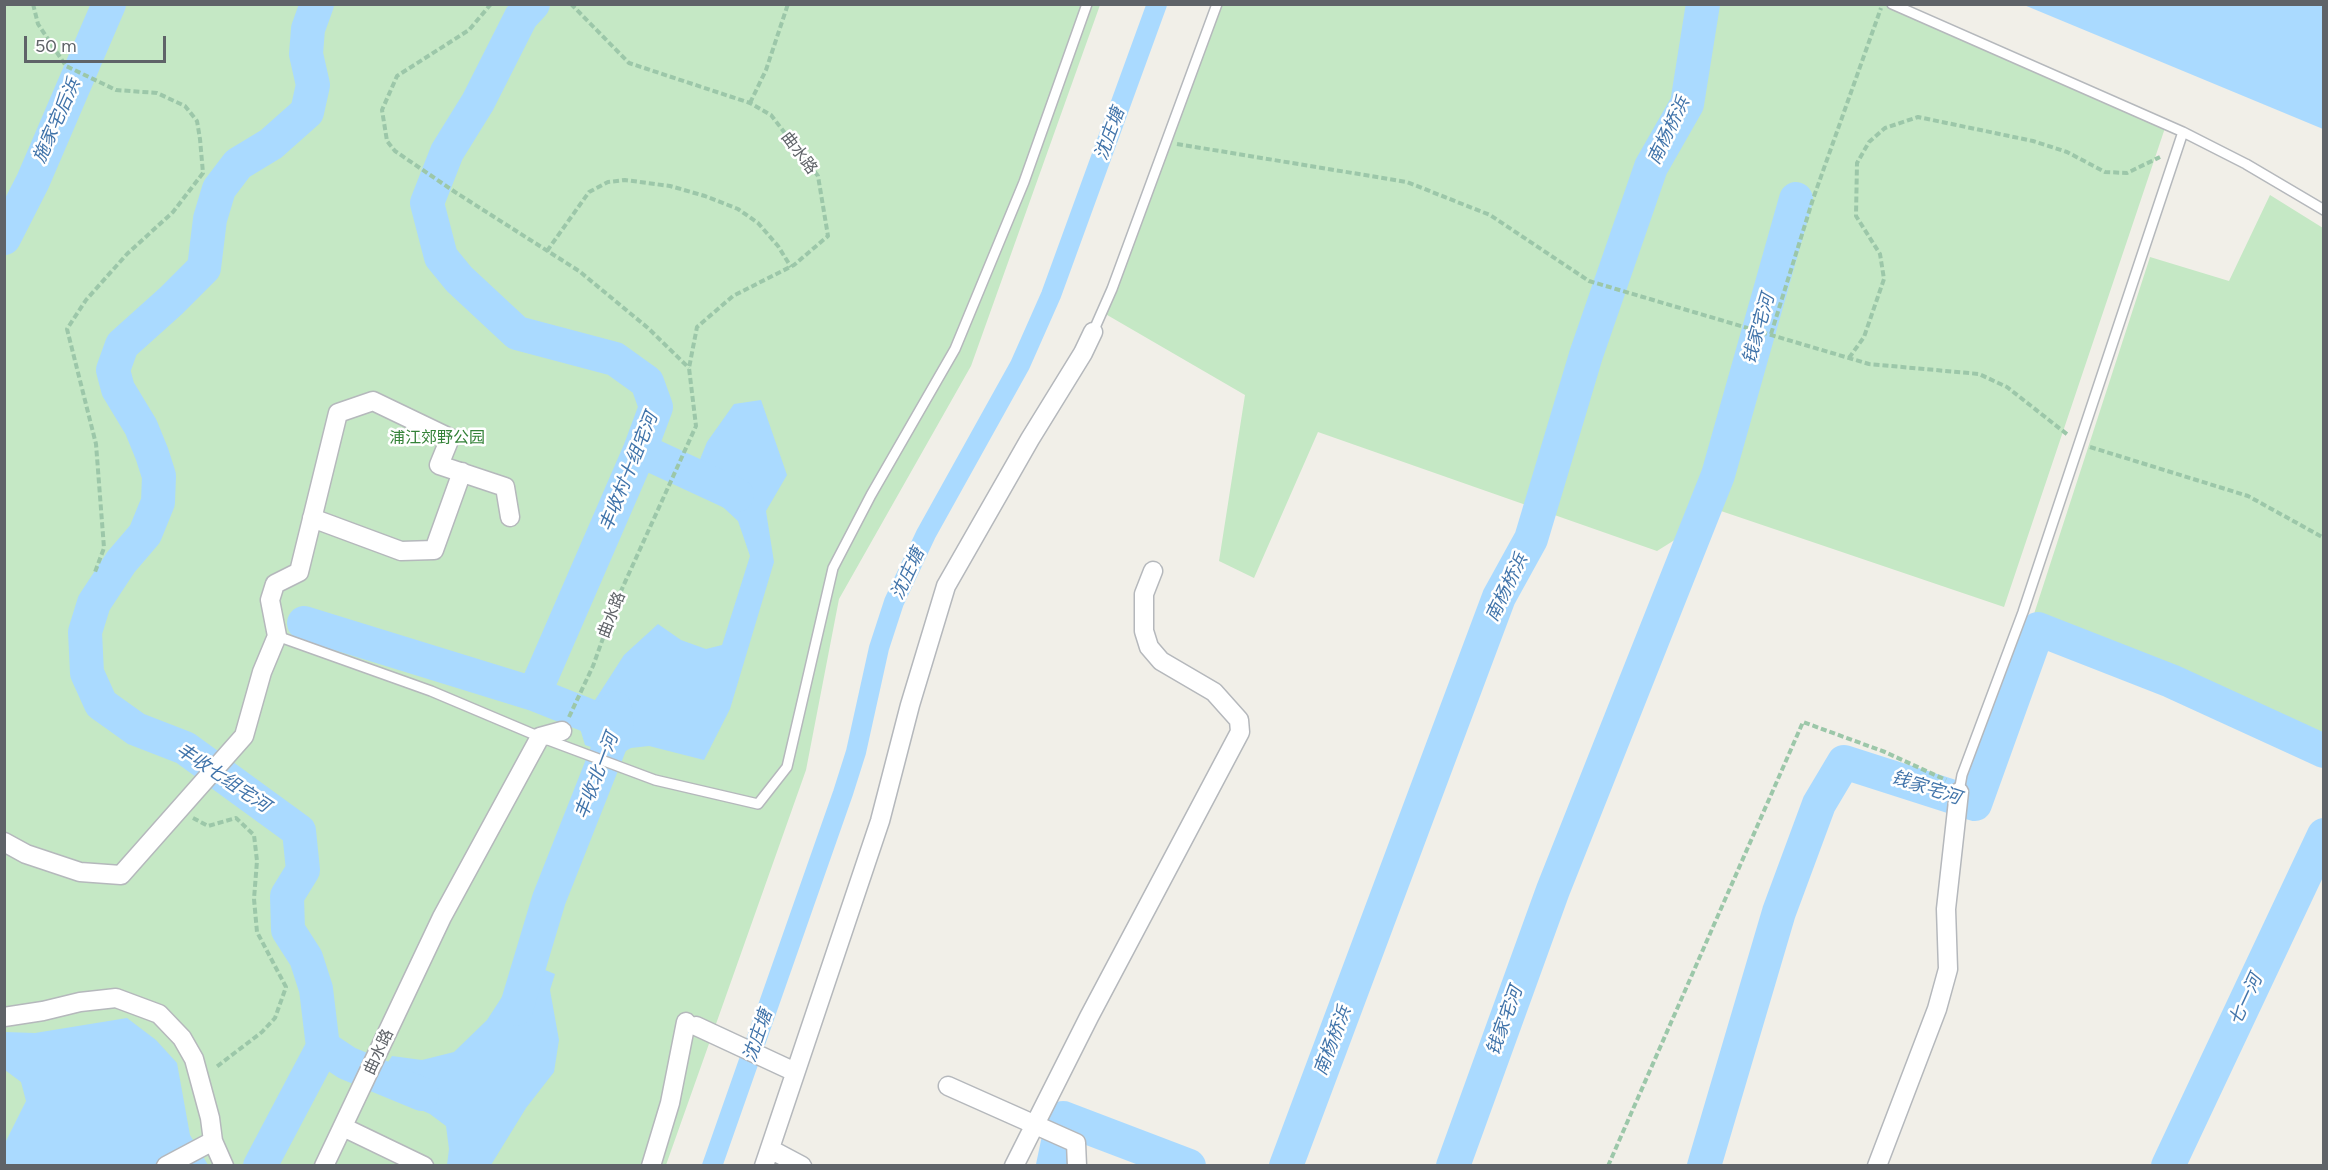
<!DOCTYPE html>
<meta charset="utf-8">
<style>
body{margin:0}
#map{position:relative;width:2328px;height:1170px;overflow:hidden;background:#f1efe8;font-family:Figtree,sans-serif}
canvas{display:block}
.frame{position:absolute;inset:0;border:6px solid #5f6368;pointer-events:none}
.scale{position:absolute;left:24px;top:36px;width:142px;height:27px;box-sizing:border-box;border:3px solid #5f6368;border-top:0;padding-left:8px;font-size:18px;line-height:21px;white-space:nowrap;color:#5f6368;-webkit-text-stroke:4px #fff;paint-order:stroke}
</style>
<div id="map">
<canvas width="2328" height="1170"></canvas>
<div class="frame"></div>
<div class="scale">50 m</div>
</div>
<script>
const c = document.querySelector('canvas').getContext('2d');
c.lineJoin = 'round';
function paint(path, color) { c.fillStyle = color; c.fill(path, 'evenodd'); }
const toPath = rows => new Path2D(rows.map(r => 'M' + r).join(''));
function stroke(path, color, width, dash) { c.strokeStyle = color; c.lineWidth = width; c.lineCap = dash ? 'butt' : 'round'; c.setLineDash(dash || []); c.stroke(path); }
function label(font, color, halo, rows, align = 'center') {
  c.font = font + ' Figtree,"Noto Sans SC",sans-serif'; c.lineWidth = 5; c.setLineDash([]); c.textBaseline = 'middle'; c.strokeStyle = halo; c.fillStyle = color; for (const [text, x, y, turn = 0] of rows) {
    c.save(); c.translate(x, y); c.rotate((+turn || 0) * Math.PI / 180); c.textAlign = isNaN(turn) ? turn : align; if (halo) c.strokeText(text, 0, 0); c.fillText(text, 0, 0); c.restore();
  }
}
paint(toPath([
 [5,5,1100,5,971,366,839,599,806,770,666,1165,5,1166],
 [1219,5,1892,5,2166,125,2004,607,1721,511,1657,551,1318,432,1254,578,1219,561,1245,395,1102,312],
 [2270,195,2323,228,2323,742,2033,617,2150,257,2229,281]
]), '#c5e8c5');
paint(toPath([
 [2024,5,2323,5,2323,129],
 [761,400,787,475,766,511,774,562,730,709,704,760,649,746,631,748,617,756,585,745,579,725,624,655,658,624,681,640,706,649,722,645,750,556,738,521,711,496,690,484,707,442,734,404],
 [517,959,555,974,550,990,559,1040,554,1072,526,1108,491,1165,447,1165,449,1149,446,1126,430,1114,371,1088,392,1056,422,1060,454,1052,487,1020,509,986],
 [127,1018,156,1040,177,1063,190,1135,208,1165,5,1165,5,1143,26,1101,21,1082,5,1070,5,1032,35,1033]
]), '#aadaff');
stroke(toPath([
 [712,1166,843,793,856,752,879,648,894,602,926,534,1020,365,1051,295,1157,4]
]), '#aadaff', 20);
stroke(toPath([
 [4,238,33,181,109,4],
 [640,450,737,495],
 [304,623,534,694,640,450,656,407,647,382,615,359,517,333,459,279,441,257,427,203,447,152,478,102,521,17,533,4],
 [534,694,617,727],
 [516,1009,549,899,617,727,615,708],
 [323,1047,347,1063,422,1094],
 [260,1166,323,1047,316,989,306,958,288,930,287,896,303,870,299,831,185,748,136,729,101,704,87,673,85,632,94,603,121,562,145,534,158,502,159,476,152,454,141,427,118,389,113,370,122,345,171,301,204,268,210,219,219,189,238,164,271,144,307,112,313,85,306,54,308,29,317,4],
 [1053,1166,1063,1118,1189,1166],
 [1286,1166,1499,597,1531,539,1586,355,1651,167,1687,104,1703,4],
 [1453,1166,1553,890,1718,475,1796,199],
 [1704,1166,1779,912,1819,804,1844,762,1975,804,2038,629,2171,681,2324,751],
 [2168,1166,2324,835]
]), '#aadaff', 34);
const service = toPath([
 [1892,4,2183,132,2246,164,2324,210],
 [1093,332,1112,289,1217,4],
 [277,636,431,691,540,737,655,780,758,804,787,767,833,568,871,495,955,349,1024,182,1087,4],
 [1959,792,1962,775,2023,612,2183,132]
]);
const minor = toPath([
 [312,518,401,551,434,550,462,472],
 [4,842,26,854,80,872,121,875,244,736,262,672,277,636,270,600,275,584,299,572,338,413,373,401,450,438,439,465,505,487,510,517],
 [4,1017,43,1011,80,1002,116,998,159,1014,182,1038,194,1059,210,1118,213,1141,224,1166],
 [696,1026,795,1072],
 [948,1086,1076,1143,1077,1166],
 [343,1127,424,1166],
 [770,1149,802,1166],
 [166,1166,213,1141],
 [324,1166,442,917,540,737,562,731],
 [651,1166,670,1103,686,1022],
 [764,1166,880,821,910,705,946,586,1030,439,1083,353,1093,332],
 [1014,1166,1089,1017,1240,732,1239,720,1214,692,1161,661,1149,647,1144,631,1144,594,1153,571],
 [1877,1166,1937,1009,1948,969,1946,909,1959,792]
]);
stroke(service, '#b5b8bc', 12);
stroke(minor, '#b5b8bc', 21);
stroke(toPath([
 [33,4,38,24,66,66,116,90,157,93,185,106,197,121,200,139,203,173,173,212,127,254,86,300,67,329,96,444,104,548,95,572],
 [491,4,469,30,397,76,382,110,387,141,395,151,455,192,579,271,648,328,689,368],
 [750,103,766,70,788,4],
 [1177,144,1407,182,1490,215,1589,281,1869,364,1979,374,2007,387,2068,435],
 [547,251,589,192,608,182,625,180,670,186,705,196,738,209,758,223,778,246,791,267],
 [1771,334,1813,199,1881,8],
 [1849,358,1864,337,1884,279,1880,254,1856,216,1857,163,1869,142,1885,128,1918,117,2033,141,2067,152,2105,172,2127,173,2160,157],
 [2090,447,2248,496,2324,538],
 [569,717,593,666,616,602,696,426,689,368,697,327,733,296,794,265,828,236,818,176,771,115,750,103,629,63,571,4],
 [193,818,208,826,236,818,254,835,257,861,254,899,257,932,286,987,275,1018,262,1032,215,1068],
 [1608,1166,1803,722,1885,752,1946,780]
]), '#9cc7a9', 4, [6, 3]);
stroke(service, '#fff', 9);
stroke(minor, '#fff', 18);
label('16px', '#5f6368', '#fff', [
 ["曲水路",799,153,53],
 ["曲水路",612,615,-69],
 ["曲水路",379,1052,-65]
]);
label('16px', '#348238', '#fff', [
 ["浦江郊野公园",437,438]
]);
label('italic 18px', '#4174aa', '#fff', [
 ["施家宅后浜",57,121,-66],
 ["南杨桥浜",1669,131,-64],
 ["沈庄塘",1110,134,-70],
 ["钱家宅河",1759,329,-74],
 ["丰收村十组宅河",629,472,-68],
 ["沈庄塘",908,574,-65],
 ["南杨桥浜",1507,588,-64],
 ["丰收北一河",597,776,-69],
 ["丰收七组宅河",223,778,34],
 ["钱家宅河",1926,788,18],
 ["七一河",2246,1000,-65],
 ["钱家宅河",1505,1021,-70],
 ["沈庄塘",758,1036,-71],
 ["南杨桥浜",1333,1041,-69]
]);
</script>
